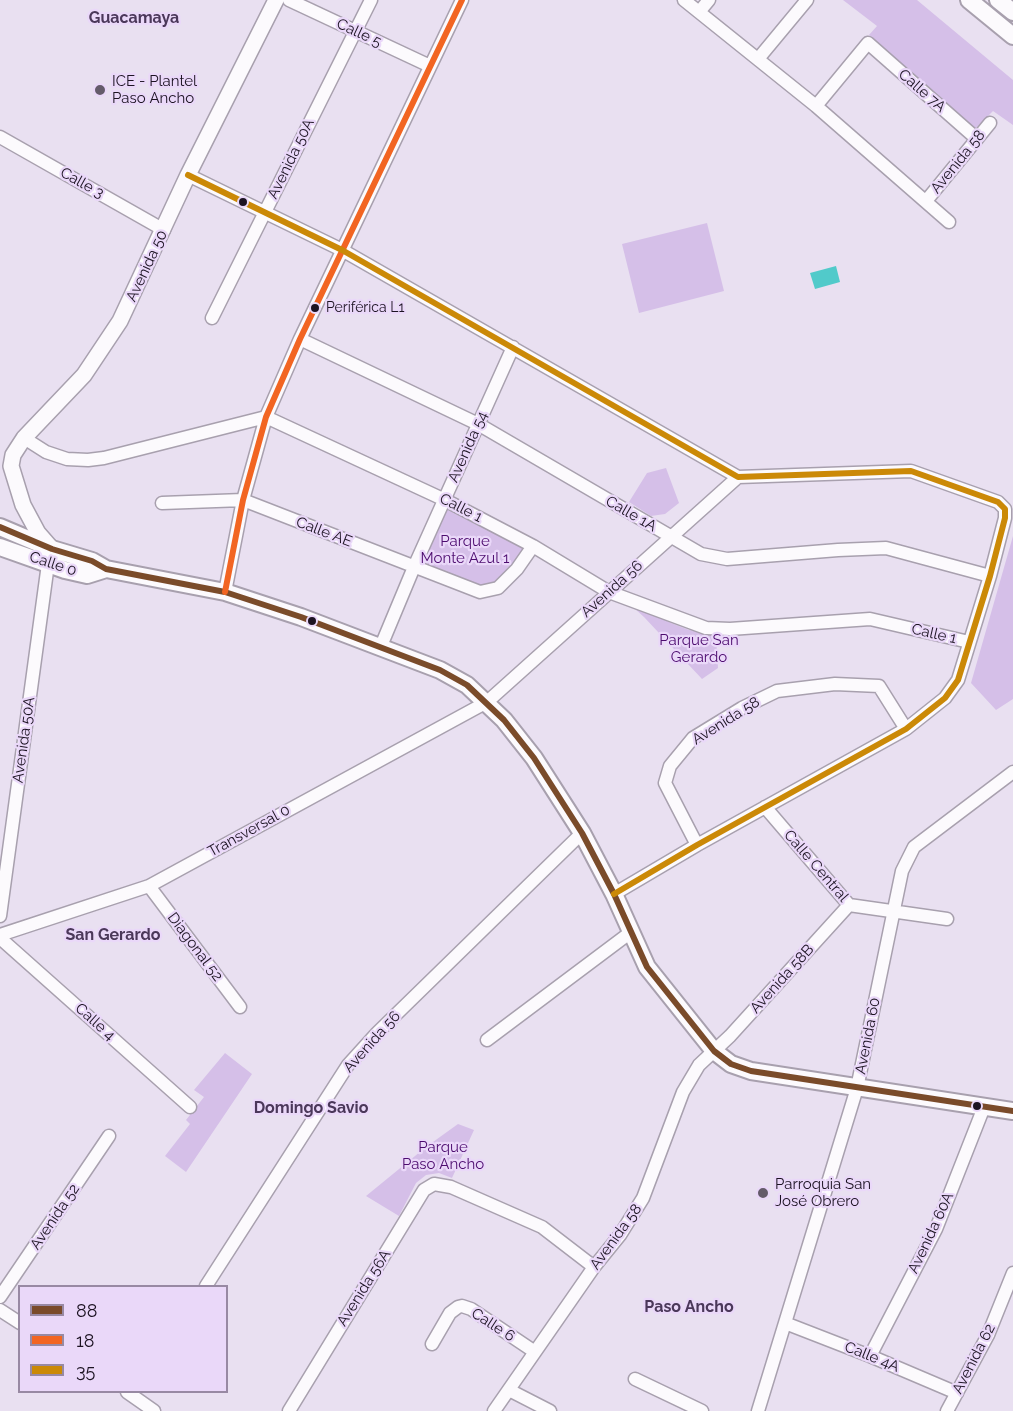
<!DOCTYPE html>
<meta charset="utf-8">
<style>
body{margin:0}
#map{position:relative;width:1013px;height:1411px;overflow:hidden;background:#e9e0f1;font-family:Raleway,sans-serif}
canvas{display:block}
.legend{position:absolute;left:18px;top:1285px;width:210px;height:108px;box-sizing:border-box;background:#ead8f9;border:2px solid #9889a3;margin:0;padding:8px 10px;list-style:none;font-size:18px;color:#1c1322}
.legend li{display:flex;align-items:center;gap:12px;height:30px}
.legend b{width:30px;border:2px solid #9889a3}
</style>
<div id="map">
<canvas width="1013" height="1411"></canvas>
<ul class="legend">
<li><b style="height:8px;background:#7a4b2a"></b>88</li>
<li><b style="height:8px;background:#f26522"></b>18</li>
<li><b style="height:8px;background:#cb8907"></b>35</li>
</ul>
</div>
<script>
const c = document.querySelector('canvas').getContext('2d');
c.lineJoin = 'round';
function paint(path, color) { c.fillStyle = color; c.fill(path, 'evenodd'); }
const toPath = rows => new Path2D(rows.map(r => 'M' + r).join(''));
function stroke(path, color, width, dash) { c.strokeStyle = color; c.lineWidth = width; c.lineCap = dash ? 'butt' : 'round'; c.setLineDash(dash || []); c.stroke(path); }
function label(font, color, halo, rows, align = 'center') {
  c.font = font + ' Raleway,sans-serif'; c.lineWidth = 4.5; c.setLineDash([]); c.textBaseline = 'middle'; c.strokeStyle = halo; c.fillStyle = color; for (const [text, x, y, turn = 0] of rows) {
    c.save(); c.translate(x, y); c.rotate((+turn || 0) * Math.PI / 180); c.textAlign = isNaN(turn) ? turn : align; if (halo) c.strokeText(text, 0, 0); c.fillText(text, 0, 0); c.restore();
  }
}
paint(toPath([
 [843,0,917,0,1013,80,1013,125,993,111,975,129,869,35,877,26],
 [707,223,724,291,639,313,622,244],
 [666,468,679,503,665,514,651,516,629,502,647,473],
 [449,505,526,548,507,572,494,584,485,588,422,564],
 [1013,536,1013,699,996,710,971,683],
 [634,603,671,623,689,630,716,632,718,668,702,679,644,617,634,608],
 [225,1053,252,1074,186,1172,165,1156,190,1124,186,1120,204,1097,194,1090],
 [458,1124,474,1130,452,1178,439,1173,426,1175,416,1183,399,1216,366,1196,426,1147]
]), '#d5bfe8');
paint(toPath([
 [836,266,840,282,815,289,810,273]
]), '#51caca');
const minor = toPath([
 [289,0,430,66],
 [684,0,816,106,949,222],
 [699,12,709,0],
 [758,59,807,0],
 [816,106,868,43,977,139],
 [0,137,164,230],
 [188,175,342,250,738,477,911,471,998,502,1005,509,1005,518,990,576,958,680,945,698,906,729,697,845,614,894],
 [926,201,990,123],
 [212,318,371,0],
 [300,339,478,424,701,554,727,559,838,550,886,548,990,576],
 [24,438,46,452,67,459,88,460,104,458,266,417,445,500,533,546,609,592,706,628,730,629,870,619,969,642],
 [162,503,243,500,480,592,498,588,517,569,533,546],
 [225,592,243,500,266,417,300,339,462,0],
 [381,646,414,567,513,347],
 [765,807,849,905,947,919],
 [697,845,665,783,670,766,693,738,742,708,777,691,835,684,879,686,906,729],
 [149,886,240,1007],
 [0,916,48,564],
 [0,935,149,886,487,702,738,477],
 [0,938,190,1107],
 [487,1040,631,932],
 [206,1286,348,1065,377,1033,582,833],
 [0,1297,109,1136],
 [0,1310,20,1323],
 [785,1323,870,1356,957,1393],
 [432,1344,450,1313,458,1307,462,1306,471,1309,535,1352],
 [870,1356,936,1229,984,1107],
 [635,1379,702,1411],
 [509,1390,550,1411],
 [127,1392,154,1411],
 [289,1411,424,1190,434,1184,451,1187,542,1227,594,1267],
 [494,1411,594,1267,620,1235,643,1198,683,1092,699,1065,730,1036,849,905],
 [758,1411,857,1088,902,871,914,847,1013,772],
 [947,1411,988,1335,1013,1273]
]);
const tertiary = toPath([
 [52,549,38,533,23,505,11,466,13,455,24,438,84,375,120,321,188,175,276,0]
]);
const secondary = toPath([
 [969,0,1013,36],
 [998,0,1013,12],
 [0,527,52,549,92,561,106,569,225,592,301,617,440,670,467,685,504,720,534,758,582,833,614,894,647,967,714,1051,731,1064,751,1071,1013,1111],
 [0,547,65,570,87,575,106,569]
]);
stroke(minor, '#a8a0ae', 15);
stroke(tertiary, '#a8a0ae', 18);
stroke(secondary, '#a8a0ae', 20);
stroke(minor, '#fcfafd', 12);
stroke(tertiary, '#fcfafd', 15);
stroke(secondary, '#fcfafd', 16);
stroke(toPath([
 [0,527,52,549,92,561,106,569,225,592,301,617,440,670,467,685,504,720,534,758,582,833,614,894,647,967,714,1051,731,1064,751,1071,1013,1111]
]), '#7a4b2a', 6);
stroke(toPath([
 [225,592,243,500,266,417,300,339,462,0]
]), '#f26522', 6);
stroke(toPath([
 [188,175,342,250,738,477,911,471,998,502,1005,509,1005,518,990,576,958,680,945,698,906,729,697,845,614,894]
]), '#cb8907', 6);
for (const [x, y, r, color] of [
 [100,90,6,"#645b6a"],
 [243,202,5,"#1c1322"],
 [315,308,5,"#1c1322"],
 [312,621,5,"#1c1322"],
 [977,1106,5,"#1c1322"],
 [763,1193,6,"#645b6a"]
]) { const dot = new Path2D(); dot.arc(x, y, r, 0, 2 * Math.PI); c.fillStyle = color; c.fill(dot); stroke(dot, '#ead8f9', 2); }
label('14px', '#1c1322', '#ead8f9', [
 ["Periférica L1",326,308]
], 'left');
label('15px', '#1c1322', '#ead8f9', [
 ["Calle 5",359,33,25],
 ["Calle 7A",922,91,41],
 ["Avenida 50A",291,159,-64],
 ["Avenida 58",958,162,-51],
 ["Calle 3",82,183,29],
 ["Avenida 50",147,266,-65],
 ["Avenida 54",468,447,-66],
 ["Calle 1",461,508,27],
 ["Calle 1A",631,514,30],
 ["Calle AE",324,532,21],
 ["Calle 0",53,564,18],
 ["Avenida 56",612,589,-42],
 ["Calle 1",934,634,13],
 ["Avenida 58",726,721,-32],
 ["Avenida 50A",24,740,-82],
 ["Transversal 0",249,831,-29],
 ["Calle Central",816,866,49],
 ["Diagonal 52",195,947,53],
 ["Avenida 58B",782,979,-48],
 ["Calle 4",95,1022,42],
 ["Avenida 60",868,1036,-79],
 ["Avenida 56",372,1042,-48],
 ["Avenida 52",55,1217,-56],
 ["Avenida 60A",931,1233,-65],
 ["Avenida 58",616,1237,-54],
 ["Avenida 56A",364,1288,-58],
 ["Calle 6",493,1325,33],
 ["Calle 4A",872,1357,22],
 ["Avenida 62",974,1359,-63]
]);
label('15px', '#1c1322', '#ead8f9', [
 ["ICE - Plantel",112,81],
 ["Paso Ancho",112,98],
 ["Parroquia San",775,1184],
 ["José Obrero",775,1201]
], 'left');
label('15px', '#4d0c6f', '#ead8f9', [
 ["Parque",465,541],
 ["Monte Azul 1",465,558],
 ["Parque San",699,640],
 ["Gerardo",699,657],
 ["Parque",443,1147],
 ["Paso Ancho",443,1164]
]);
label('bold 16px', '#4b385a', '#ead8f9', [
 ["Guacamaya",134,18],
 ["San Gerardo",113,935],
 ["Domingo Savio",311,1108],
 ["Paso Ancho",689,1307]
]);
</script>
